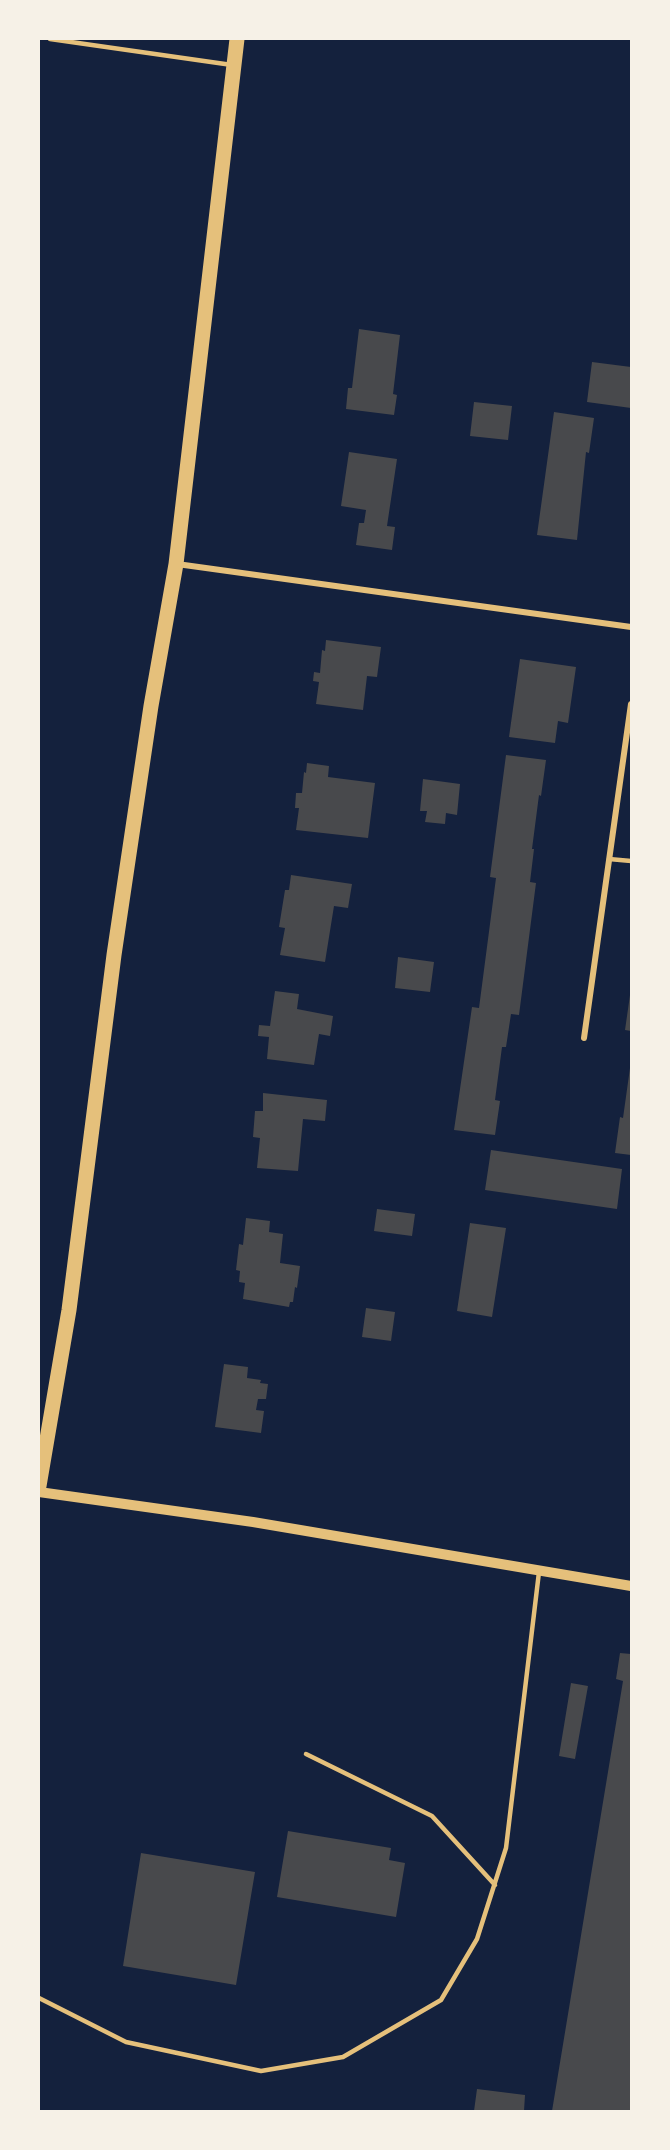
<!DOCTYPE html>
<style>
body{margin:0}
#map{position:relative;width:670px;height:2150px;overflow:hidden;background:#14213d;font-family:Manrope,sans-serif}
canvas{display:block}
.frame{position:absolute;inset:0;border:40px solid #f6f1e7;pointer-events:none}
</style>
<div id="map">
<canvas width="670" height="2150"></canvas>
<div class="frame"></div>
</div>
<script>
const c = document.querySelector('canvas').getContext('2d');
c.lineJoin = 'round';
function paint(path, color) { c.fillStyle = color; c.fill(path, 'evenodd'); }
const toPath = rows => new Path2D(rows.map(r => 'M' + r).join(''));
function stroke(path, color, width, dash) { c.strokeStyle = color; c.lineWidth = width; c.lineCap = dash ? 'butt' : 'round'; c.setLineDash(dash || []); c.stroke(path); }
paint(toPath([
 [359,329,400,335,393,394,397,395,394,415,346,409,348,388,352,388],
 [592,362,631,367,631,408,587,402],
 [474,402,512,406,508,440,470,436],
 [554,412,594,418,589,453,586,452,577,540,537,535],
 [349,452,397,459,387,526,395,527,392,550,356,545,359,523,364,523,366,510,341,506],
 [326,640,381,647,377,677,367,676,363,710,316,704,319,682,313,681,314,672,320,673,322,650,325,651],
 [520,659,576,667,568,723,558,721,555,743,509,737],
 [506,755,546,760,541,796,539,795,532,849,534,849,530,882,536,883,519,1015,511,1014,506,1047,502,1047,495,1100,500,1101,495,1135,454,1130,472,1007,479,1008,496,878,490,877],
 [307,763,329,766,328,777,375,783,368,838,296,830,299,808,295,808,296,793,302,793,304,772,306,773],
 [423,779,460,784,457,815,446,813,445,824,425,822,427,811,420,811],
 [291,875,352,884,348,908,334,906,325,962,280,955,285,928,279,927,285,890,289,890],
 [398,957,434,962,430,992,395,988],
 [275,991,299,994,297,1009,333,1016,330,1036,319,1034,314,1065,267,1059,269,1037,258,1036,259,1025,270,1026],
 [630,995,631,995,631,1031,625,1030],
 [630,1068,631,1068,631,1155,615,1153,620,1117,623,1118],
 [263,1093,327,1100,325,1121,303,1119,298,1171,257,1168,260,1138,253,1137,255,1111,263,1111],
 [491,1150,622,1169,617,1209,485,1190],
 [377,1209,415,1214,412,1236,374,1231],
 [246,1218,270,1221,269,1232,283,1234,280,1263,300,1266,297,1288,295,1287,293,1302,290,1302,289,1307,243,1299,245,1283,239,1282,240,1271,236,1270,239,1244,243,1245],
 [470,1223,506,1228,492,1317,457,1311],
 [366,1308,395,1312,391,1341,362,1337],
 [224,1364,248,1367,247,1378,261,1380,260,1383,268,1384,266,1399,258,1399,256,1410,264,1411,261,1433,215,1427],
 [620,1653,631,1654,631,2111,552,2111,623,1681,616,1679],
 [571,1683,588,1686,575,1759,559,1756],
 [288,1831,391,1848,389,1860,405,1863,396,1917,277,1897],
 [141,1853,255,1872,236,1985,123,1966],
 [477,2089,525,2095,524,2111,474,2111]
]), '#48494c');
stroke(toPath([
 [50,39,232,65],
 [609,859,631,861],
 [306,1754,432,1816,495,1885],
 [39,1998,126,2042,261,2071,343,2057,441,2000,477,1939,506,1848,539,1572]
]), '#e5c07b', 4.5);
stroke(toPath([
 [177,564,631,627],
 [584,1038,631,704]
]), '#e5c07b', 6);
stroke(toPath([
 [39,1492,253,1522,631,1586]
]), '#e5c07b', 10);
stroke(toPath([
 [39,1486,69,1310,114,955,151,706,176,564,237,39]
]), '#e5c07b', 15);
</script>
